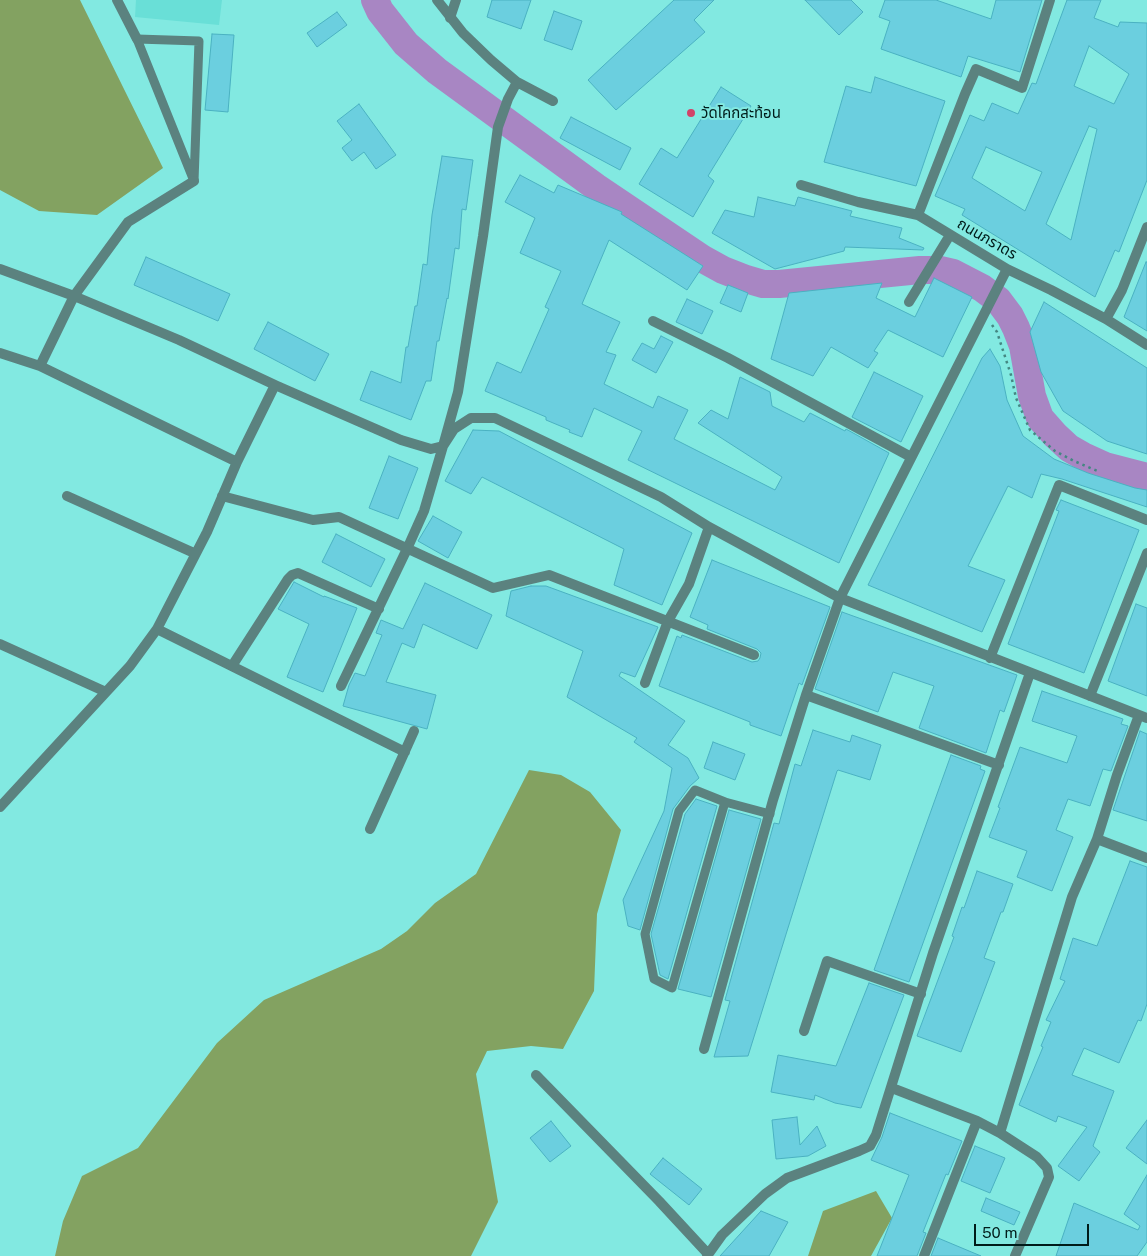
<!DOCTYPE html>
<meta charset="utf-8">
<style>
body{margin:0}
#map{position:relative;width:1147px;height:1256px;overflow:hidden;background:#82e9e1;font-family:"Public Sans",sans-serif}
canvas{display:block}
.scale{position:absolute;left:974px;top:1224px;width:115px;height:22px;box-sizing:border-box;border:2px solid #001c1a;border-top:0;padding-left:6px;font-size:15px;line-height:18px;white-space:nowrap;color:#001c1a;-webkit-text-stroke:4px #82e9e1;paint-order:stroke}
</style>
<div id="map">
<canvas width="1147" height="1256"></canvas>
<div class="scale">50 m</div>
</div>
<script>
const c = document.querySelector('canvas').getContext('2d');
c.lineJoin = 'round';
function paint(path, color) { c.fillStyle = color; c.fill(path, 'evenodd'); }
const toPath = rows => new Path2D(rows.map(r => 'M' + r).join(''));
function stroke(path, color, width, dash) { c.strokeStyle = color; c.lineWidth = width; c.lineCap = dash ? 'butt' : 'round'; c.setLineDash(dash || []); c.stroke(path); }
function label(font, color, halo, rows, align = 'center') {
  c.font = font + ' "Public Sans","Noto Sans Thai",sans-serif'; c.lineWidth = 4; c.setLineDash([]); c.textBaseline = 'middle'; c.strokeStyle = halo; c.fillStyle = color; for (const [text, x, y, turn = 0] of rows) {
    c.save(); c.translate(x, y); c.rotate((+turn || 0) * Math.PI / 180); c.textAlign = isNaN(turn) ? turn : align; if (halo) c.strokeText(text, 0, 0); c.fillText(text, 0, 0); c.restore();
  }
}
paint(toPath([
 [136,0,222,0,219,25,135,17]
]), '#69dfd7');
paint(toPath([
 [0,0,80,0,163,168,97,215,39,211,0,190],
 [529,770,561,775,590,792,621,830,597,914,594,991,563,1049,531,1046,487,1051,476,1074,498,1202,471,1256,55,1256,63,1221,82,1176,138,1148,217,1043,264,1000,381,949,407,931,435,903,476,874],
 [876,1191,892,1218,871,1256,808,1256,823,1211]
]), '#83a261');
stroke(toPath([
 [375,0,380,11,406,44,437,71,596,187,703,259,723,270,746,279,763,284,779,284,920,270,940,270,953,273,982,288,998,300,1010,316,1016,328,1023,346,1032,396,1040,418,1055,435,1069,448,1083,456,1105,466,1147,477]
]), '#a886c3', 28);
const building = toPath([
 [492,0,531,0,521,29,487,17,492,0],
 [674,0,714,0,694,20,705,32,616,110,588,80,674,0],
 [805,0,851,0,863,12,839,35,805,0],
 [885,0,936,0,991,19,996,0,1042,0,1020,72,968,56,961,77,881,49,890,21,879,17,885,0],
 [1067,0,1101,0,1094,18,1118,27,1120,22,1147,23,1147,180,1119,252,1115,250,1095,297,962,215,965,209,935,196,970,115,984,121,992,103,1018,114,1032,83,1036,84,1067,0],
 [1089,46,1129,74,1114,104,1074,86,1089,46],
 [1089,126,1097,129,1071,240,1046,224,1089,126],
 [986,147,1042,172,1025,211,972,178,986,147],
 [554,11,582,21,572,50,544,40,554,11],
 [337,12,347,25,317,47,307,33,337,12],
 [212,34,234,35,228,112,205,110,212,34],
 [875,77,945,101,916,186,824,162,846,86,871,93,875,77],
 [721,87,751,106,708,176,714,181,693,217,639,184,661,148,677,158,721,87],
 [359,104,396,155,376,169,364,152,352,161,342,148,352,140,337,121,359,104],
 [571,117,631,148,620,170,560,138,571,117],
 [442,156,473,160,466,210,462,209,459,249,455,248,448,299,447,298,439,341,437,341,431,381,426,381,411,420,360,400,371,371,401,383,406,347,408,347,415,306,417,306,423,264,427,265,432,215,442,156],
 [520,175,554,193,558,185,622,212,621,214,703,266,687,290,609,240,582,304,620,322,606,352,616,355,604,384,653,408,658,396,688,410,674,439,775,490,782,477,698,423,711,410,728,419,740,377,770,392,772,406,804,422,810,413,845,431,846,429,889,453,839,563,628,460,642,431,594,408,582,437,569,432,570,430,546,420,546,417,485,391,497,362,521,373,549,309,545,307,561,271,520,253,535,218,505,202,520,175],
 [758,197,795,206,798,197,852,211,850,216,902,228,899,238,924,248,923,250,845,247,844,251,775,269,712,233,725,210,754,217,758,197],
 [146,257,230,294,218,321,134,285,146,257],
 [1146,262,1147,262,1147,331,1124,317,1146,262],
 [934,278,972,297,943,357,888,330,874,351,878,353,868,368,831,347,813,376,771,359,789,293,882,283,876,298,915,317,934,278],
 [728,285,748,293,741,312,720,303,728,285],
 [687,299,713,311,702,334,676,322,687,299],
 [1044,302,1147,368,1147,454,1107,441,1063,411,1041,372,1030,332,1044,302],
 [268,322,329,354,315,381,254,349,268,322],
 [661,336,673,342,656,373,632,360,642,343,654,349,661,336],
 [990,349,1000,366,1007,400,1023,436,1054,459,1088,473,1135,488,1147,490,1147,507,1062,479,1041,474,1032,498,1008,486,968,566,1005,580,982,632,868,585,982,358,990,349],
 [874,372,923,396,901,442,852,417,874,372],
 [473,430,499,431,692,533,662,605,614,585,624,549,482,477,471,494,445,481,473,430],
 [389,456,418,468,398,519,369,508,389,456],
 [1061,500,1139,530,1084,673,1008,644,1059,511,1056,510,1061,500],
 [433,516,462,532,448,558,418,541,433,516],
 [336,534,385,559,371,587,322,562,336,534],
 [712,560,830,607,802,685,799,683,781,736,750,725,750,722,659,686,677,636,681,638,682,635,752,662,758,661,760,658,761,653,757,649,707,629,708,625,690,617,712,560],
 [294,582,324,597,324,596,357,608,323,692,287,677,309,624,278,609,294,582],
 [425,583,492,615,477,649,423,624,414,648,402,643,386,682,436,695,427,729,343,706,349,685,355,673,365,676,382,635,376,633,381,620,403,629,425,583],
 [531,586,546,586,658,627,635,677,621,672,619,676,685,721,668,745,688,758,699,778,690,786,673,809,640,930,628,926,623,900,664,811,672,768,634,742,637,738,567,697,583,651,506,616,511,591,531,586],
 [1136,604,1147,608,1147,696,1108,681,1136,604],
 [842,612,1017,675,1004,712,1000,710,986,753,919,728,934,686,893,672,878,712,815,689,842,612],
 [1042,691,1123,719,1121,724,1128,726,1111,771,1103,769,1090,806,1068,799,1056,830,1073,837,1052,891,1017,877,1027,851,989,837,1000,808,998,807,1020,747,1067,763,1077,736,1032,721,1042,691],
 [813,730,850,742,852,735,881,745,870,780,838,770,837,771,748,1056,714,1057,730,1001,725,1000,774,823,779,824,795,764,801,766,813,730],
 [1140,731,1147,734,1147,821,1113,810,1140,731],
 [713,742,745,754,735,780,704,768,713,742],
 [951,755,981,766,980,769,985,771,909,982,874,970,951,755],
 [696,799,717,806,668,979,660,975,651,934,685,814,696,799],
 [729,810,761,819,711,997,678,989,729,810],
 [1130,861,1147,867,1147,1004,1141,1021,1138,1020,1119,1063,1084,1048,1072,1075,1114,1091,1093,1146,1100,1152,1079,1181,1058,1166,1087,1127,1058,1116,1056,1122,1019,1105,1043,1047,1041,1046,1051,1022,1046,1020,1065,981,1060,979,1073,938,1097,946,1130,861],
 [977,871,1013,884,1003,912,1001,912,984,958,995,962,961,1052,917,1036,954,937,952,936,962,907,964,908,977,871],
 [869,983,904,995,861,1108,835,1103,815,1095,814,1100,771,1092,778,1055,836,1066,869,983],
 [890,1113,962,1141,948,1175,946,1174,923,1232,926,1233,917,1256,877,1256,909,1175,871,1160,882,1137,890,1113],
 [797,1117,800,1145,817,1126,826,1146,808,1156,776,1159,772,1120,797,1117],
 [1147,1120,1147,1164,1126,1148,1147,1120],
 [551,1121,571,1146,550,1162,530,1138,551,1121],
 [975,1146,1005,1158,990,1193,961,1181,975,1146],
 [663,1158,702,1189,689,1205,650,1174,663,1158],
 [1147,1175,1147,1242,1137,1256,1056,1256,1074,1203,1138,1230,1140,1226,1124,1214,1147,1175],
 [986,1198,1020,1212,1014,1225,981,1211,986,1198],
 [761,1211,788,1222,769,1256,720,1256,761,1211],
 [938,1238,981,1256,931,1256,938,1238]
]);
paint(building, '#6bcfdf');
stroke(building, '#4ab1c1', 1);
stroke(toPath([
 [992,325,997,332,1011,375,1016,398,1030,430,1055,451,1074,461,1100,472]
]), '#448782', 2.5, [2.5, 4]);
stroke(toPath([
 [137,39,199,41,194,181,137,39],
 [725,802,695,790,679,811,645,934,654,979,672,988,725,802,770,814]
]), '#5b827f', 9);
stroke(toPath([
 [117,0,137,39],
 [437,0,463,33,491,60,517,82,553,101],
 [450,18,456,0],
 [801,185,858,202,918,215,1007,269,1051,290,1106,319,1147,345],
 [918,215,965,94,976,69,1022,88,1050,0],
 [0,269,74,296,179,340,275,385,401,440,431,449,443,446,454,429,471,418,495,418,661,497,709,527,840,598,1147,718],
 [909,302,950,235],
 [1106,319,1122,290,1147,227],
 [653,321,728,358,911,457],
 [0,353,40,366,237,462],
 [40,366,74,296,128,222,194,181],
 [67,496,194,553],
 [222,496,313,520,339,517,493,588,549,575,754,655],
 [157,629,405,752],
 [0,644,106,692],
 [990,658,1059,485,1147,520],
 [232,666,288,579,292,575,298,573,379,609],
 [645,683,668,621,689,584,709,527],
 [341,686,407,549,424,511,443,446,458,392,483,236,498,127,508,99,517,82],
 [806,695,999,765],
 [1090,696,1147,553],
 [0,807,130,666,157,629,207,532,237,462,275,385],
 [370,829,414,731],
 [1097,839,1147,858],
 [804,1031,827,961,921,994],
 [704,1049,773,800,806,695,840,598,1007,269],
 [536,1075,659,1201,708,1254],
 [892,1088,977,1121,1000,1133,1037,1157,1047,1168,1049,1177,1015,1256],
 [1000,1133,1072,897,1097,839,1117,775,1139,715],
 [707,1256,722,1235,765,1194,787,1178,859,1151,870,1146,876,1135,933,953,1030,673],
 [924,1256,977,1121]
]), '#5b827f', 10);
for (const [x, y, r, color] of [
 [691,113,5,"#d24368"]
]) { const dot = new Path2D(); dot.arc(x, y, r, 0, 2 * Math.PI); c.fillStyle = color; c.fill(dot); stroke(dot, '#82e9e1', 2); }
label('15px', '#001c1a', '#82e9e1', [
 ["วัดโคกสะท้อน",701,113]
], 'left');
label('15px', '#001c1a', '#82e9e1', [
 ["ถนนภราดร",987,239,30]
]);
</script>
